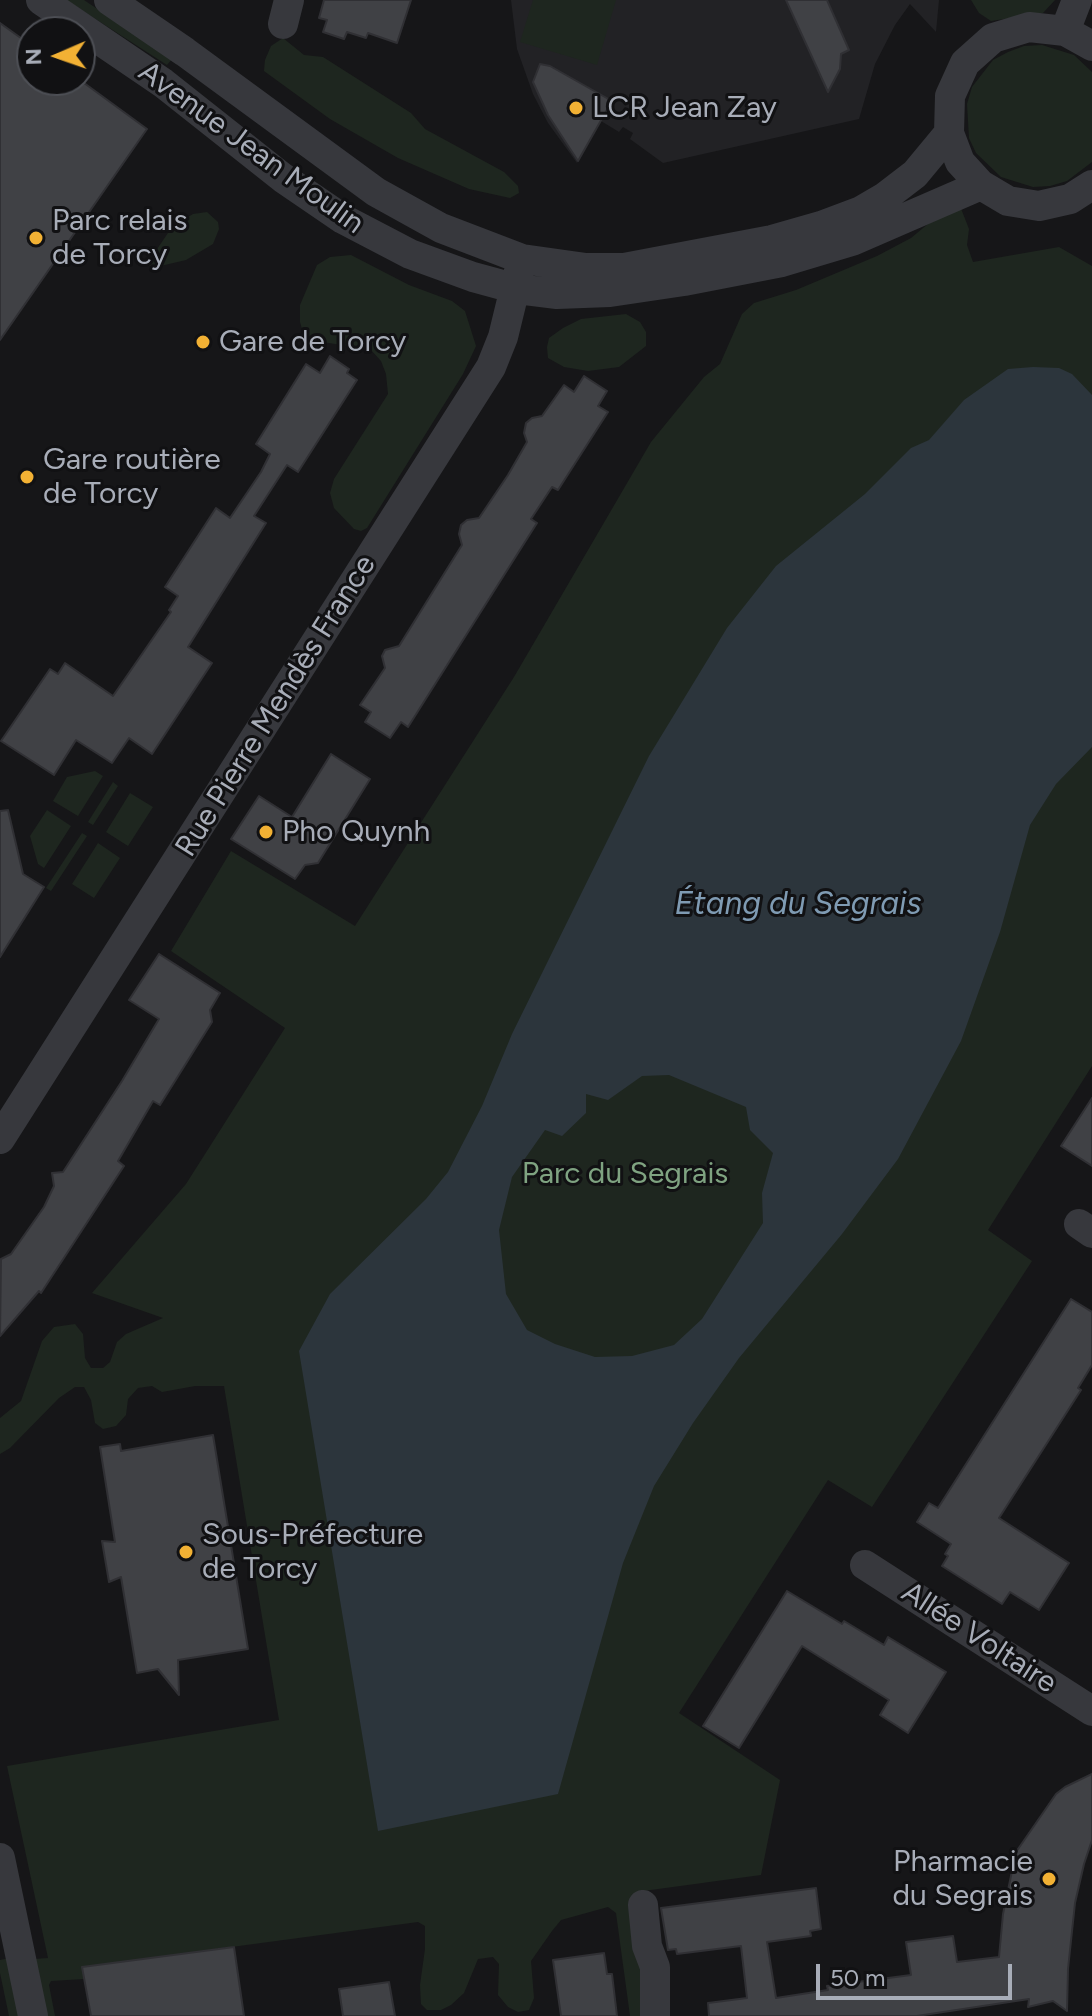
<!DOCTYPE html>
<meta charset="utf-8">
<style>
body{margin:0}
#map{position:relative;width:1092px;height:2016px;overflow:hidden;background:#161618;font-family:Figtree,sans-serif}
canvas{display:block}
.north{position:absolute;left:16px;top:16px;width:80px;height:80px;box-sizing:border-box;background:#111113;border:2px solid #4d4f55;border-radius:50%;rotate:268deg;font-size:22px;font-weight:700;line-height:32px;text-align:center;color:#a8adb8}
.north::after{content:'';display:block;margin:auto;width:28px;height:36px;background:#f2b134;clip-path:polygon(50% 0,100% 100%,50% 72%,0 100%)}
.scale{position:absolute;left:816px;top:1964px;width:196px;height:36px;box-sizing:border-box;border:4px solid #a8adb8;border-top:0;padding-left:10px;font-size:24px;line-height:28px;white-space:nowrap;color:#a8adb8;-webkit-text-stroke:6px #111113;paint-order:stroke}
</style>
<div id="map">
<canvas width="1092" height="2016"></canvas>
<div class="north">N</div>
<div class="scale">50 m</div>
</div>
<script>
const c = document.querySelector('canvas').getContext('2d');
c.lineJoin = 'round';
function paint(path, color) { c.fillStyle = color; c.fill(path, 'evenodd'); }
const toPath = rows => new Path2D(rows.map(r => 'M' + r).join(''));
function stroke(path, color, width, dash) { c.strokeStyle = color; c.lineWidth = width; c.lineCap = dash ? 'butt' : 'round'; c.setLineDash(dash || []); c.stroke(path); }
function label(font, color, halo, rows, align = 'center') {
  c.font = font + ' Figtree,sans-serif'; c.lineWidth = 6; c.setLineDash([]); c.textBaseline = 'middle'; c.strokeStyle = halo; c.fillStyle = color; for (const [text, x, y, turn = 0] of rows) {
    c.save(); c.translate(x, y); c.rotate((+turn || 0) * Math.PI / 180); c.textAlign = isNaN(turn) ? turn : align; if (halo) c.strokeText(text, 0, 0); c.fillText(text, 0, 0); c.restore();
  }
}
paint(toPath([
 [511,0,939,0,936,32,910,4,895,25,875,64,859,119,663,163,630,139,633,133,623,127,619,132,601,121,577,163,548,123,533,94,517,49]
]), '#222225');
paint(toPath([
 [66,0,84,0,172,59,167,65],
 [533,0,616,0,597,65,520,42],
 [971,0,1055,0,1043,13,991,21,979,13],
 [283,38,304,55,323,57,411,113,425,129,504,172,518,186,519,193,510,198,469,189,398,158,330,119,264,71,265,60,271,46],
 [1042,45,1074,55,1092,72,1092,162,1067,181,1050,186,1033,187,1001,177,976,153,969,138,967,104,972,87,993,60,1008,52,1024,46],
 [960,206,969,229,967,245,973,262,1059,247,1092,266,1092,1066,988,1230,1032,1261,872,1507,828,1480,679,1713,780,1780,761,1875,636,1892,647,2016,630,2016,616,1913,608,1907,561,1920,552,1931,531,1961,534,1998,529,2010,518,2012,508,2007,498,1995,499,1964,493,1957,478,1959,464,1993,451,2005,441,2010,427,2010,421,2004,420,1985,425,1949,425,1926,418,1922,82,1967,84,1979,51,1981,49,1985,55,2016,46,2016,34,1959,48,1958,7,1766,279,1720,224,1386,195,1386,162,1392,152,1386,138,1388,128,1399,126,1415,116,1426,103,1429,95,1423,91,1400,84,1387,75,1387,59,1398,10,1448,0,1454,0,1418,21,1401,42,1341,54,1327,75,1324,83,1334,85,1358,91,1368,103,1368,110,1362,117,1342,126,1334,163,1318,92,1293,186,1184,285,1028,171,951,231,851,355,926,514,677,651,442,704,377,720,364,742,314,754,303,796,290,877,256,911,238,946,209],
 [207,212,218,222,219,229,213,244,186,260,152,268,147,264,172,227,193,214],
 [351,255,409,285,452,301,465,311,476,346,463,374,367,528,361,531,354,529,334,508,330,493,334,479,388,394,386,374,381,361,371,350,317,341,304,336,300,322,300,305,317,265,330,257],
 [626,314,640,322,646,332,646,346,619,367,588,371,564,367,548,358,547,347,549,338,563,328,581,319],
 [95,771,103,776,78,816,53,801,67,777],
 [113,782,118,786,93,825,88,822],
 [130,793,153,807,128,846,106,832],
 [47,810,71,826,44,868,38,864,30,836],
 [82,833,87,836,51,891,46,888],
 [98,843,120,858,94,898,72,884],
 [10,1958,22,2016,9,2016,0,1973,0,1960]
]), '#1e261f');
paint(toPath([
 [1033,367,1059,368,1072,374,1092,395,1092,747,1056,784,1030,825,1000,932,961,1041,898,1159,842,1234,739,1358,693,1423,654,1486,623,1563,558,1794,378,1831,299,1351,330,1294,426,1199,448,1172,482,1106,512,1034,649,756,727,628,776,566,865,494,911,448,929,440,964,400,1008,369],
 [669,1075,746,1107,750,1130,773,1153,762,1193,763,1223,702,1319,674,1345,632,1356,595,1357,555,1344,527,1330,506,1294,499,1230,512,1177,545,1130,562,1136,586,1113,586,1094,608,1100,642,1076]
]), '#2c353c');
const building = toPath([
 [324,0,411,0,397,43,368,33,366,38,347,32,344,39,323,32,327,20,319,18,324,0],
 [786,0,827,0,849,50,841,54,840,69,828,92,786,0],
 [0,23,32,46,32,80,80,80,147,129,0,340,0,23],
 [540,64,550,66,612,101,578,161,548,115,533,82,540,64],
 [330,356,349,369,347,373,357,380,298,472,287,465,254,516,266,523,188,647,212,663,152,754,129,738,112,763,76,740,54,775,1,741,50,669,58,674,65,663,113,696,171,612,169,610,178,596,165,587,216,508,230,518,261,472,270,454,256,444,306,364,320,373,330,356],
 [584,376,607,391,598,406,608,412,558,490,552,487,531,519,537,523,408,727,401,722,390,738,365,722,371,712,360,705,385,668,382,656,385,650,399,646,462,545,459,534,461,525,467,520,479,518,508,475,527,442,524,433,526,423,532,418,542,416,564,385,574,392,584,376],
 [331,754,370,779,318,863,305,865,295,879,231,839,259,796,292,817,331,754],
 [8,810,23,874,44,887,0,957,0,811,8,810],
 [159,954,220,993,210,1010,212,1022,160,1105,153,1101,118,1161,124,1166,41,1293,39,1291,0,1336,1,1259,11,1254,44,1207,54,1186,52,1173,63,1172,122,1081,159,1019,129,1000,159,954],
 [1092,1098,1092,1166,1061,1146,1092,1098],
 [1071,1299,1092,1312,1092,1365,1078,1388,1081,1390,999,1518,1069,1563,1039,1610,1010,1592,1002,1604,942,1566,948,1556,945,1554,951,1544,917,1522,929,1503,938,1508,1071,1299],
 [213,1435,248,1649,178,1660,179,1695,158,1669,137,1673,121,1577,109,1582,102,1541,115,1542,100,1447,120,1444,121,1451,213,1435],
 [787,1591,842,1624,844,1621,884,1645,888,1637,946,1672,908,1733,880,1715,889,1700,802,1646,739,1748,703,1726,787,1591],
 [1092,1774,1092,1840,1084,1864,1075,1903,1068,1969,1067,2011,1053,2001,1028,2007,1029,1999,917,2016,709,2016,708,2003,747,1998,741,1946,677,1954,676,1949,668,1950,661,1908,816,1888,821,1929,810,1931,811,1936,767,1942,776,1998,828,1990,827,1986,911,1975,906,1942,953,1936,957,1962,999,1957,1003,1914,1016,1852,1056,1794,1065,1787,1092,1774],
 [234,1947,244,2016,91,2016,82,1967,234,1947],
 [604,1953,607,1974,612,1974,617,2016,561,2016,553,1960,604,1953],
 [389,1982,395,2016,343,2016,339,1989,389,1982]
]);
paint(building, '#404145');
stroke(building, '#303034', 2);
stroke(toPath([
 [41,0,163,83,283,178,343,219,410,254,473,277,517,289,557,294,610,292,684,281,782,262,852,241,981,185],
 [109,0,185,52,376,192,441,228,522,259,586,268,624,268,772,240,821,226,861,211,885,197,915,174,949,133],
 [283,24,289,0],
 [1065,31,1077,0],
 [1092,46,1065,31,1029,27,993,38,965,63,950,96,949,133,960,162,981,185,1008,201,1039,206,1070,199,1092,185],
 [0,1139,491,367,503,337,522,259],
 [1079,1224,1092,1233],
 [865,1565,1092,1711],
 [0,1858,33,2016],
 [643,1905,647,1946,655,1967,655,2016]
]), '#37383d', 30);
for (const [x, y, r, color] of [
 [576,108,8,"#f2b134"],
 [36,238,8,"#f2b134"],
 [203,342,8,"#f2b134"],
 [27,477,8,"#f2b134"],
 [266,832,8,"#f2b134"],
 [186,1552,8,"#f2b134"],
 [1049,1879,8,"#f2b134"]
]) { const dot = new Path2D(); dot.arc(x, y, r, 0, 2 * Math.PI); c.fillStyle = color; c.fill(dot); stroke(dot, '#111113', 3); }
label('30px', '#a8adb8', '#111113', [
 ["LCR Jean Zay",592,108],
 ["Parc relais",52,221],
 ["de Torcy",52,255],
 ["Gare de Torcy",219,342],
 ["Gare routière",43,460],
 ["de Torcy",43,494],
 ["Pho Quynh",282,832],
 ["Sous-Préfecture",202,1535],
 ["de Torcy",202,1569],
 ["Pharmacie",1033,1862,"right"],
 ["du Segrais",1033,1896,"right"]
], 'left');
label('30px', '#a8adb8', '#111113', [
 ["Avenue Jean Moulin",251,148,36],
 ["Rue Pierre Mendès France",276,706,-58],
 ["Allée Voltaire",979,1638,33]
]);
label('30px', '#7fa381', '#111113', [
 ["Parc du Segrais",625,1174]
]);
label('italic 32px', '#7f9bb3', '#111113', [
 ["Étang du Segrais",798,905]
]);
</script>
